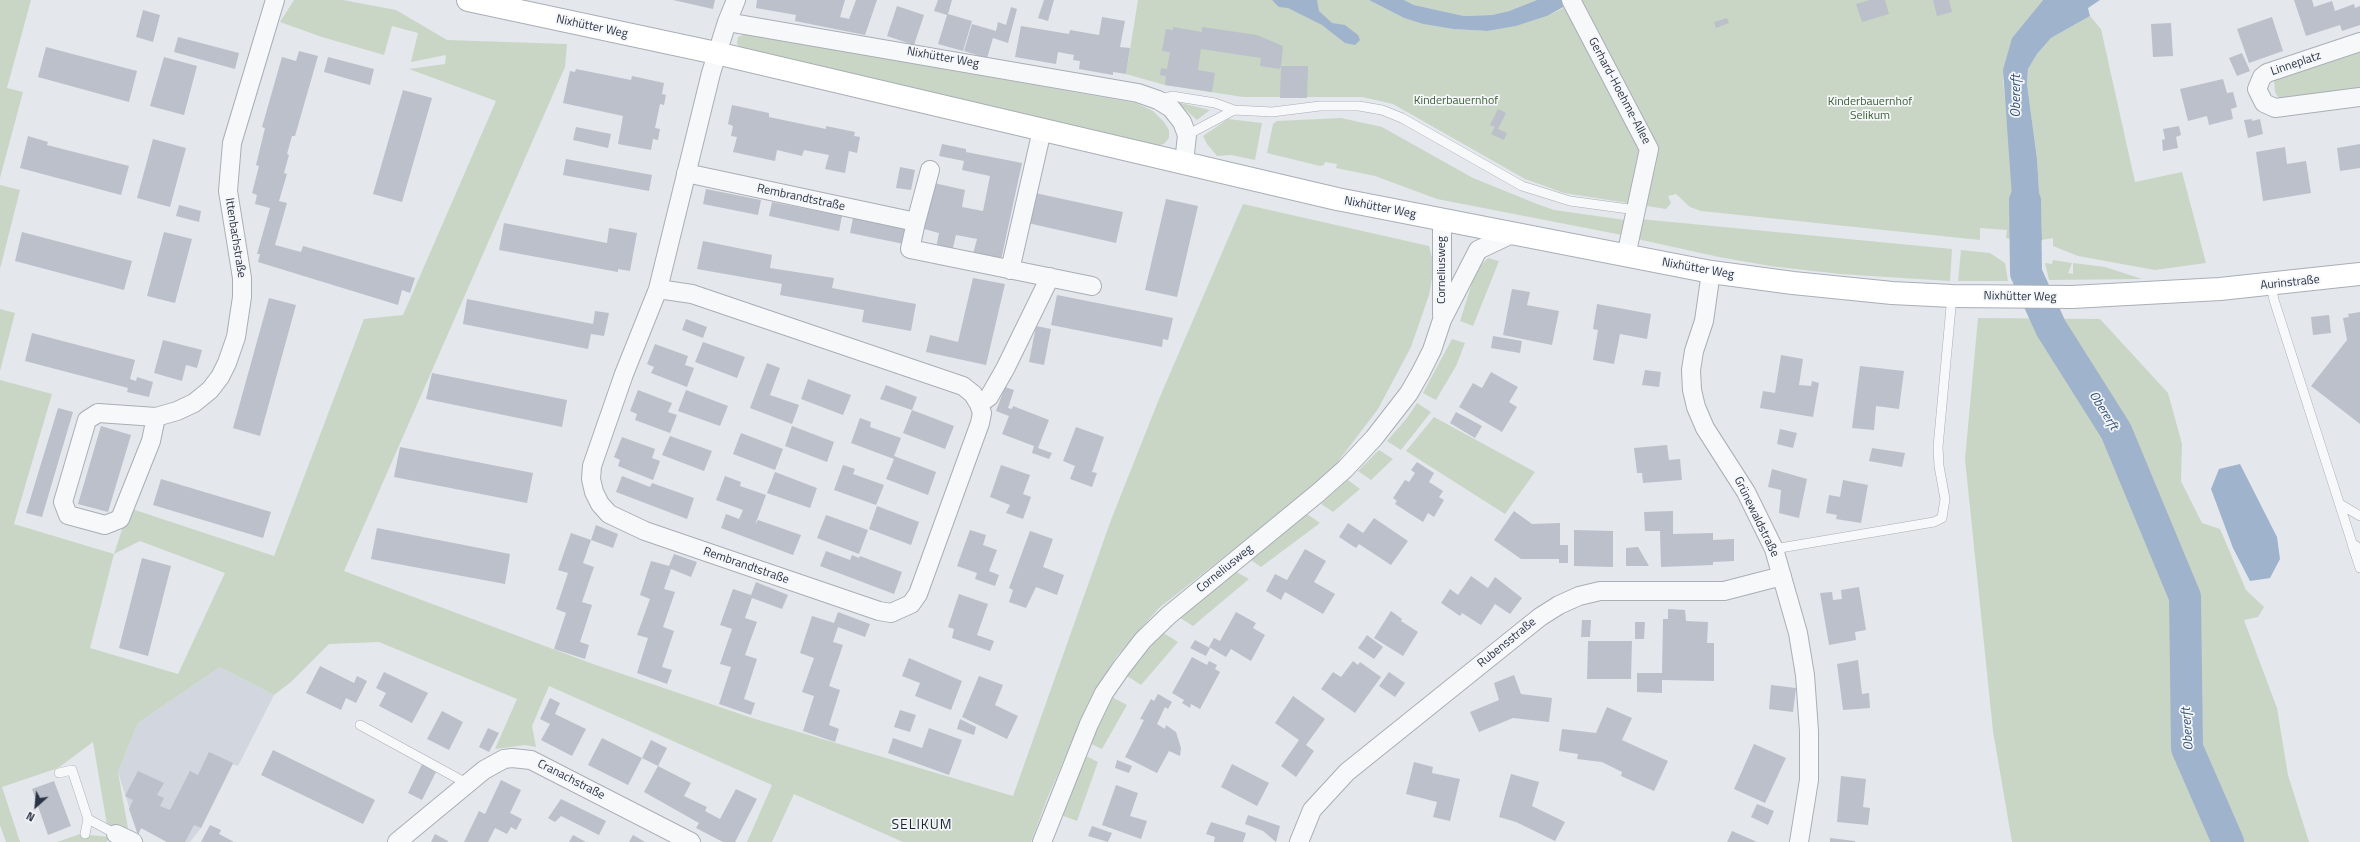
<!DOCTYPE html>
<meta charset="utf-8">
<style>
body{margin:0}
#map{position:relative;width:2360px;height:842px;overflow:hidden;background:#e4e7ec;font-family:"Titillium Web",sans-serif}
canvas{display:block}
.north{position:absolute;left:16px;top:786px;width:40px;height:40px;-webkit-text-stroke:3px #f4f6f9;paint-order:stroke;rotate:207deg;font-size:11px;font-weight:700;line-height:16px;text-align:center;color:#2b3445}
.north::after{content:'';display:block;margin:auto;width:14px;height:18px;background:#2b3445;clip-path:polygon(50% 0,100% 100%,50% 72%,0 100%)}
</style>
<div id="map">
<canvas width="2360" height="842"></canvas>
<div class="north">N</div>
</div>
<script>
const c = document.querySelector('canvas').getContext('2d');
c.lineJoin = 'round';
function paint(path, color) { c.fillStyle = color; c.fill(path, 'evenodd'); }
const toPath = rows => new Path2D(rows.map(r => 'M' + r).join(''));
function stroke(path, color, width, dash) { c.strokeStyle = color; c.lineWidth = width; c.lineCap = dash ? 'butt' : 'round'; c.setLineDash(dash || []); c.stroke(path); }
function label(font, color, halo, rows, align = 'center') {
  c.font = font + ' "Titillium Web",sans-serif'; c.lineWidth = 3.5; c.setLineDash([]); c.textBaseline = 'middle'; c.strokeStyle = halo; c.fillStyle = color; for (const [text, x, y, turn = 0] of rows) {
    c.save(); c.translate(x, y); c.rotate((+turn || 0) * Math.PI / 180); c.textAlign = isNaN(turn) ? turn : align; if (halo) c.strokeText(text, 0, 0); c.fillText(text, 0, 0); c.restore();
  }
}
paint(toPath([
 [220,667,274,695,238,766,233,764,201,828,190,842,167,842,141,828,138,835,118,772,138,723]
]), '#d2d6de');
paint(toPath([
 [0,0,31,0,7,88,23,92,0,178],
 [294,0,343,0,396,10,447,40,567,44,565,67,344,571,593,664,752,718,1013,796,1111,520,1159,399,1243,204,1429,246,1434,266,1429,295,1411,347,1378,409,1327,476,1159,608,1116,657,1087,706,1047,799,1031,842,903,842,794,794,772,842,747,842,772,785,549,686,532,726,536,747,525,745,495,749,517,699,379,642,329,644,291,682,274,695,220,667,138,723,118,772,129,834,109,838,107,842,57,842,80,834,109,837,93,742,58,768,2,787,20,842,6,842,0,825,0,380,52,394,14,524,114,554,129,508,274,556,364,319,403,315,496,101,409,69,445,64,446,55,411,62,418,33,392,26,384,55,322,37,280,22],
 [140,541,225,573,178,674,90,648,114,554],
 [1138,0,1369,0,1404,18,1423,24,1453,29,1488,31,1516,26,1547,16,1568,6,1565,0,2043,0,2012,38,2003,80,2010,152,2015,240,2006,238,2007,230,1980,228,1980,240,1701,211,1690,207,1676,194,1668,196,1671,203,1666,209,1564,193,1525,179,1393,104,1362,97,1243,97,1165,85,1126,74],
 [1404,0,1537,0,1509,11,1492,15,1464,16,1414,5],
 [2090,16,2101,29,2135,182,2182,172,2206,263,2155,270,2078,256,2053,246,2053,238,2042,240,2037,159,2027,84,2028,69,2037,54,2051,38],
 [745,34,1136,103,1153,111,1164,122,1169,130,1169,138,1164,144,1155,146,742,49,737,44,738,37],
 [2360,50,2360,90,2286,98,2278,97,2275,92,2274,81,2279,76],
 [1177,102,1210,110,1197,120],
 [1341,118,1382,127,1473,178,1537,204,1554,210,1625,220,1622,235,1437,199,1375,176,1336,168,1337,164,1325,162,1324,165,1320,166,1267,153,1273,124,1277,121],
 [1228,119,1262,123,1255,160,1231,155,1217,156,1207,144,1203,136],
 [0,185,20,190,0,269],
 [1640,219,1952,249,1950,281,1840,274,1770,266,1719,257,1637,239],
 [1961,250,1990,253,2005,263,2008,281,1958,281],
 [1488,258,1499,261,1473,326,1460,321,1473,280,1480,266],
 [2053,260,2072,263,2068,273,2073,274,2073,263,2105,267,2142,279,2049,280,2045,263,2052,264],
 [0,309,15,313,0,371],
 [1978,318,2100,319,2168,393,2182,444,2181,481,2202,523,2220,529,2246,590,2264,607,2258,617,2244,620,2277,708,2288,775,2309,842,2012,842,1993,731,1965,459],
 [1452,339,1465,343,1456,366,1436,400,1423,393],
 [1417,403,1431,412,1401,450,1387,441,1407,418],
 [1434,417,1535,472,1505,514,1406,451],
 [1379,450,1393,459,1371,480,1358,471],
 [1348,480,1360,489,1333,512,1321,504],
 [1307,514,1320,523,1261,567,1249,559],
 [1233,570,1249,579,1193,626,1177,616],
 [1162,632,1178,642,1141,685,1127,676],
 [1112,697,1127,705,1102,749,1089,743],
 [1084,755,1098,762,1077,821,1061,815]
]), '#c9d6c5');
paint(toPath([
 [1272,0,1317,0,1319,11,1332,23,1345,25,1358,35,1360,40,1355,45,1345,43,1322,25,1288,8,1279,7],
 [1369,0,1404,0,1414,5,1464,16,1492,15,1509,11,1537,0,1576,0,1547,16,1516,26,1488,31,1453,29,1423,24,1404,18],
 [2043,0,2100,0,2088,8,2090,16,2051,38,2037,54,2028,69,2027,84,2037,159,2042,240,2037,245,2020,244,2015,240,2003,70,2012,38],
 [2240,464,2277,537,2280,559,2270,578,2250,581,2233,548,2211,489,2219,469]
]), '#9fb4cc');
stroke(toPath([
 [2025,201,2026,273,2051,328,2116,431,2185,597,2187,748,2228,842]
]), '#9fb4cc', 32);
paint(toPath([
 [673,0,715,0,713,9],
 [757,0,845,0,840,17,849,19,856,0,877,0,865,35,795,21,796,15,756,8],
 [938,0,952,0,948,14,972,21,963,51,938,44,947,15,934,11],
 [1044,0,1054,0,1048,21,1038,18],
 [1870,0,1885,0,1889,14,1862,22,1856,4],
 [1933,0,1949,0,1952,12,1937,16],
 [2294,0,2312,0,2314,7,2332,1,2335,11,2354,4,2355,8,2360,6,2360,25,2342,31,2340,25,2306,36],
 [897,6,924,15,914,45,887,36],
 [1011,7,1017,9,1008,43,993,38,987,58,964,51,972,24,996,31,998,22,1006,25],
 [143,10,160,15,153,42,136,37],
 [1102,17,1125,21,1120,47,1130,48,1126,74,1113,72,1113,75,1079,69,1080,61,1073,60,1074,55,1058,52,1056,64,1015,57,1021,26,1069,34,1070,30,1099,35],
 [2272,17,2283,51,2249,63,2237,29],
 [1727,18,1729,23,1716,28,1714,22],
 [2171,23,2173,56,2153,57,2151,24],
 [1173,27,1202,32,1202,27,1257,35,1283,46,1281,66,1279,69,1260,66,1261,58,1201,49,1198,70,1215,73,1212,92,1165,85,1166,76,1160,75,1161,68,1167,69,1170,52,1162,51,1166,29,1173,30],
 [178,37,239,53,235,69,174,52],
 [46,47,137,71,129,102,38,77],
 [299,51,318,56,295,136,292,136,287,154,289,155,284,173,287,174,279,201,287,203,275,245,301,252,303,246,415,278,410,293,402,290,398,305,258,262,260,254,257,254,270,208,255,204,257,195,252,193,259,166,256,165,265,128,262,127,282,57,296,61],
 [2242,53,2250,71,2237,76,2229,58],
 [164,57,197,66,184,115,150,106],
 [328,57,374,69,370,85,324,72],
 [1281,66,1308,66,1307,98,1280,98],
 [576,69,631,80,632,76,664,83,662,94,666,95,664,105,660,104,655,128,660,129,658,140,653,139,651,150,618,144,623,116,563,103,570,71,575,72],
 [2223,79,2227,93,2233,92,2237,107,2231,109,2233,119,2209,125,2207,116,2188,121,2180,89],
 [403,90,432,98,402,202,373,194],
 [732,105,769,113,769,117,826,129,826,126,855,132,854,136,860,137,857,153,849,151,845,173,825,169,829,155,804,150,802,156,777,150,775,161,733,152,737,137,731,136,733,126,728,124],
 [1498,109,1506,113,1498,129,1507,133,1504,140,1491,134,1495,127,1490,125],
 [2252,119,2252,121,2260,119,2263,134,2248,138,2244,120],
 [2179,126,2181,135,2176,137,2178,148,2163,151,2162,140,2165,139,2163,129],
 [576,127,611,134,608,148,573,140],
 [28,136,48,142,47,145,129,166,121,195,20,168],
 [153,139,186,148,170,207,137,198],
 [942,144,966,149,966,152,1022,163,1001,260,973,254,977,239,956,235,952,252,936,248,939,233,924,229,934,183,965,190,962,207,983,211,990,176,962,170,964,161,939,156],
 [2360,144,2360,168,2340,171,2337,148],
 [2285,147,2287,164,2306,161,2311,193,2263,201,2256,152],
 [566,159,652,175,649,191,563,175],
 [900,167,915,170,911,190,896,188],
 [706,189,761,200,758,215,703,204],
 [1035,193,1123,212,1116,243,1028,223],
 [1166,199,1198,206,1177,297,1145,290],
 [772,202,842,216,839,231,769,216],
 [179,205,201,211,199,222,176,216],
 [853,218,907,228,904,244,850,233],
 [504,223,607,243,609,228,637,233,630,271,618,269,618,272,499,250],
 [22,232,132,261,124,290,15,261],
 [164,232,192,239,175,303,147,296],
 [703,241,772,255,770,268,834,278,832,288,916,304,911,331,862,322,864,310,780,295,782,284,697,269],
 [973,278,1005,284,986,365,926,352,930,335,958,342],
 [1512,289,1530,292,1527,305,1559,311,1552,345,1503,335],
 [1057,295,1173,318,1168,340,1163,339,1162,347,1051,325],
 [269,298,296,305,260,436,233,428],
 [467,299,593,324,595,311,609,313,604,336,591,334,588,349,463,324],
 [1597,304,1651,314,1647,339,1620,334,1614,364,1593,360,1598,330,1593,329],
 [2360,312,2360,424,2311,386,2347,340,2343,318,2349,317,2348,314],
 [2329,315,2331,333,2313,335,2311,317],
 [686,319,707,327,703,338,682,330],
 [1036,326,1051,329,1044,365,1029,362],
 [32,333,135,360,130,379,136,381,137,377,153,382,149,397,127,392,128,388,25,361],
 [1493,336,1522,341,1520,353,1491,348],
 [163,340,202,350,197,368,186,365,182,381,154,373],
 [703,342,745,357,737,378,695,362],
 [655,344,688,356,685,365,694,368,687,387,651,373,654,367,647,364],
 [1781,355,1803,359,1799,385,1811,386,1812,381,1819,383,1813,417,1760,408,1763,391,1775,393],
 [767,363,780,368,770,395,799,405,792,424,750,408],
 [1860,366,1904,371,1899,409,1876,406,1874,430,1852,428],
 [1645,370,1661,372,1659,387,1642,385],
 [1491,372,1518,387,1509,402,1517,407,1502,432,1459,407,1473,383,1482,388],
 [432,373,567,400,562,427,426,399],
 [808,379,851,395,843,415,801,399],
 [886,385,917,397,912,410,880,399],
 [1005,387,1014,390,1008,408,1012,409,1013,406,1049,420,1038,448,1052,453,1049,459,1032,453,1034,446,1002,434,1009,416,996,411],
 [638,390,672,403,668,412,677,415,670,433,635,420,637,414,630,411],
 [686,390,728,406,720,426,678,411],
 [58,408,73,412,42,517,26,513],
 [912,410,954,426,945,449,903,433],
 [1456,412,1482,426,1475,438,1450,423],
 [860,418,871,422,870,427,901,438,894,456,936,472,928,495,886,479,894,459,851,443],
 [101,426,131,435,108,512,78,504],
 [792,426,834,442,827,462,785,446],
 [1076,427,1104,437,1092,472,1097,473,1092,487,1070,479,1075,466,1063,461],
 [1780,429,1797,433,1793,448,1777,444],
 [741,433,783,449,775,470,733,454],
 [670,436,712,451,704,471,662,455],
 [622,437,655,449,652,458,660,461,653,480,618,466,620,460,614,457],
 [1667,445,1669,460,1680,459,1682,480,1643,483,1642,473,1637,473,1634,448],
 [400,447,533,473,527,503,394,477],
 [1872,448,1905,453,1902,467,1869,461],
 [1417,462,1434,473,1429,482,1443,491,1439,497,1444,500,1434,517,1428,513,1423,522,1395,504,1397,501,1393,498,1405,480,1409,482,1415,473,1411,470],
 [843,465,855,469,853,474,884,485,876,505,834,490],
 [1001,465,1030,475,1023,494,1031,497,1023,519,1006,513,1010,505,990,497],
 [1772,469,1807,479,1799,518,1779,513,1781,490,1768,487],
 [775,472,817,488,810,508,767,493],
 [622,476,650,487,652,483,694,498,687,519,616,492],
 [725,476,741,482,740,486,766,495,755,525,758,520,801,535,793,555,721,528,726,514,739,519,743,510,716,500],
 [161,479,271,512,263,538,153,505],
 [1843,480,1868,485,1861,523,1836,519,1837,515,1826,513,1829,495,1840,497],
 [877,506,919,522,911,545,869,529],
 [1514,511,1532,524,1560,523,1560,545,1568,545,1568,563,1559,563,1559,559,1521,559,1494,540],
 [1673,511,1673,534,1713,533,1713,540,1734,539,1734,561,1713,562,1713,565,1661,567,1660,531,1645,531,1644,512],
 [826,515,868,530,859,554,817,538],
 [1374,518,1408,541,1391,565,1359,544,1356,548,1339,537,1348,523,1363,533],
 [596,525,618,534,613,548,591,540,583,563,594,567,582,602,592,605,580,642,589,645,585,659,554,649,566,613,556,609,568,573,558,570,571,533,591,540],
 [377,528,510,554,505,584,371,559],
 [970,530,986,535,983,545,997,550,989,571,999,575,995,586,975,579,977,573,957,566],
 [1574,530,1613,531,1613,567,1574,566],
 [1030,531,1053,539,1043,567,1064,575,1057,595,1036,587,1026,608,1009,602,1013,590,1009,588],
 [1638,547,1649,566,1626,566,1626,548],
 [1305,549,1326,561,1314,582,1335,594,1323,614,1285,592,1281,600,1266,591,1275,574,1287,580],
 [826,551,850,560,852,555,859,558,860,556,902,572,894,594,820,566],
 [674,554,697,562,691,577,671,569,664,589,675,592,663,627,674,631,662,667,672,670,667,684,637,673,648,638,637,635,650,599,640,595,651,561,669,566],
 [142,558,171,566,148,656,119,648],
 [1471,576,1488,588,1495,577,1522,598,1510,614,1495,604,1481,625,1462,613,1460,616,1441,603,1450,589,1458,595],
 [756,582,788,595,782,609,752,598,745,618,757,622,745,655,757,659,744,699,755,703,751,715,719,704,731,667,720,664,732,629,720,625,733,589,751,595],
 [1859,587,1866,630,1855,632,1856,640,1829,645,1820,593,1832,592,1833,600,1842,599,1841,590],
 [959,594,988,604,977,635,994,641,990,651,952,638,954,629,948,627],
 [1668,609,1685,610,1686,621,1708,622,1707,643,1714,643,1714,681,1662,680,1662,693,1637,692,1637,673,1662,673,1663,619,1668,619],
 [1391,611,1402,619,1401,621,1418,632,1403,656,1374,638],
 [838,612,870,624,865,637,838,627,833,642,843,645,829,686,840,690,829,725,839,729,835,742,803,731,814,696,802,692,814,658,800,653,812,616,834,623],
 [1236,612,1256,623,1253,628,1265,635,1251,661,1231,649,1226,657,1209,647,1214,638,1220,641],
 [1582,620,1591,620,1590,637,1581,637],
 [1635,622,1645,622,1644,639,1635,639],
 [1367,635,1383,647,1374,659,1358,648],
 [1195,640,1210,648,1206,656,1190,648],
 [1588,641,1632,641,1631,679,1587,679],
 [1192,657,1207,665,1209,661,1217,665,1215,669,1220,672,1200,709,1191,704,1190,708,1182,703,1184,700,1172,693],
 [909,658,962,681,951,710,915,696,920,683,902,676],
 [1858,660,1862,694,1869,693,1870,708,1843,710,1837,664],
 [1353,661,1358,665,1360,662,1381,677,1355,713,1321,689,1333,672,1341,677],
 [320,666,354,683,357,676,367,681,356,703,346,698,341,710,306,693],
 [384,672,428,693,412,723,379,706,386,693,376,688],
 [1389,672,1405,683,1395,697,1379,686],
 [1514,675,1521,694,1552,698,1549,722,1513,718,1479,732,1470,712,1499,700,1494,683],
 [979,676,1003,685,995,705,1018,716,1007,739,962,717],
 [1771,685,1796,688,1793,712,1769,709],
 [1158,694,1172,702,1168,709,1165,707,1157,724,1165,729,1166,725,1176,732,1181,748,1180,756,1169,751,1157,773,1125,757,1144,720,1140,719,1151,699,1154,701],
 [1293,696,1325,719,1306,745,1314,751,1296,777,1281,766,1299,740,1275,723],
 [550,698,560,703,555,714,586,729,572,756,541,740,550,724,540,719],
 [1607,707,1632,718,1622,740,1668,761,1654,791,1621,776,1622,772,1602,762,1577,759,1578,754,1559,751,1562,729,1596,733],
 [900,710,916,715,910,732,894,727],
 [442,711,463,722,449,750,427,739],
 [960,719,976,727,974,735,957,729],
 [488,728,499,733,489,752,479,747],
 [929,728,962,740,949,775,888,753,893,738,922,748],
 [602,738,642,758,651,740,667,748,658,766,642,758,628,785,588,765],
 [1754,744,1786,758,1765,803,1734,789],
 [273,750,375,800,363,824,261,775],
 [209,752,233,763,201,828,194,825,185,842,167,842,141,828,138,835,129,809,133,800,125,796,138,771,164,783,157,795,164,798,160,806,170,810,190,771,198,775],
 [1117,760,1132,766,1129,773,1115,768],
 [1414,762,1433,767,1432,773,1460,779,1450,821,1433,817,1437,802,1406,794],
 [422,764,436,772,422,800,408,793],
 [1232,764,1269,783,1257,806,1221,787],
 [658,766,691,783,684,796,707,807,705,811,720,819,736,789,757,799,735,842,723,842,696,828,699,823,644,792],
 [1511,774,1539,782,1532,806,1565,822,1555,841,1516,822,1499,817],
 [1841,776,1866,779,1863,807,1870,808,1868,825,1837,822],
 [501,780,521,790,510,813,522,819,516,830,511,827,507,834,495,828,488,842,464,842,479,811,485,814],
 [54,781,71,826,48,835,32,789],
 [1116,785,1138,793,1130,816,1147,821,1141,839,1102,825],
 [561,799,606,821,599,835,561,816,555,822,548,818],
 [1757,804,1774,811,1768,825,1751,817],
 [1248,815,1280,826,1276,842,1263,831,1245,824],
 [1211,822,1246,833,1243,842,1214,842,1215,837,1206,834],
 [210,825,221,830,219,834,234,842,201,842],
 [1092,826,1112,833,1108,842,1088,836],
 [1732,831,1757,842,1727,842],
 [435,834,448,841,448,842,431,842],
 [573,835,586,842,569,842],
 [633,835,645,842,629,842],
 [1830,838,1855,841,1855,842,1830,842]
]), '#bbc0ca');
const service = toPath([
 [1158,100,1172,96,1215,103,1234,110],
 [1187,135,1234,110,1272,112,1320,106,1359,106,1382,110,1402,118,1522,186,1570,201,1636,210],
 [2271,285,2274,300,2352,543,2360,549],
 [2340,504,2360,516],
 [2352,544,2360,568],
 [1774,549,1934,522,1942,518,1945,499,1939,466,1938,447,1952,296],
 [360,725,468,784],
 [59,773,72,770,88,819,116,834],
 [85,834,88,819]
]);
const minor = toPath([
 [736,0,727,22,1138,93,1158,100,1171,108,1182,122,1187,135,1184,163],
 [1571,0,1649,149,1626,256],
 [2360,42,2267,73,2262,77,2257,89,2264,103,2275,108,2360,97],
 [686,173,916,222,930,170],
 [1442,220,1442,315],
 [916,222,910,249,1092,286],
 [1010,270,1042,130],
 [1711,272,1704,321,1694,351,1691,370,1692,390,1696,407,1705,428,1746,492,1774,549,1798,633,1805,675,1809,731,1809,780,1799,842],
 [658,289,692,294,963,386,973,394,979,404,982,413,980,423,918,594,911,604,891,613,879,611,645,531,609,514,600,504,594,492,591,479,592,466,624,374,658,289,711,73,727,22],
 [979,404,989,397,1005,369,1050,277],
 [156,417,151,441,120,519,105,525,68,515,63,502,87,420,98,413,156,417,177,411,194,403,210,390,220,377,227,363,236,337,242,297,242,278,228,191,232,143,275,0],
 [116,834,133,842],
 [397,842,484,770,504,759,512,758,531,760,691,842],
 [1042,842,1089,724,1104,693,1122,667,1143,640,1169,615,1318,493,1345,469,1374,438,1409,393,1421,372,1432,350,1442,320,1478,250,1512,234],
 [1299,842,1312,810,1347,772,1540,617,1559,605,1579,596,1600,591,1724,591,1782,576]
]);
const secondary = toPath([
 [468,0,716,53,1337,199,1711,272,1793,283,1892,293,1952,296,2072,297,2220,289,2360,274]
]);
stroke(service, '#a9aeb7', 10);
stroke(minor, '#a9aeb7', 20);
stroke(secondary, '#a9aeb7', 24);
stroke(service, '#f7f8fa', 9);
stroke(minor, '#f7f8fa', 18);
stroke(secondary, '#fff', 22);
label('12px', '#2b3445', '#f4f6f9', [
 ["Nixhütter Weg",592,27,12],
 ["Nixhütter Weg",943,58,10],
 ["Linneplatz",2296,64,-19],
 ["Gerhard-Hoehme-Allee",1619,91,62],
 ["Rembrandtstraße",801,198,12],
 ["Nixhütter Weg",1380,208,11],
 ["Ittenbachstraße",235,238,81],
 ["Nixhütter Weg",1698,269,10],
 ["Corneliusweg",1442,270,-90],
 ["Aurinstraße",2290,283,-6],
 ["Nixhütter Weg",2020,297,1],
 ["Grünewaldstraße",1756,517,64],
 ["Rembrandtstraße",746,566,19],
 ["Corneliusweg",1225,569,-39],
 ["Rubensstraße",1507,643,-39],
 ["Cranachstraße",571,780,27]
]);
label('12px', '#3f6138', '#f4f6f9', [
 ["Kinderbauernhof",1456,101],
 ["Kinderbauernhof",1870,102],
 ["Selikum",1870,116]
]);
label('italic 13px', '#34527a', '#f4f6f9', [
 ["Obererft",2017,96,-90],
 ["Obererft",2103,411,58],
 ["Obererft",2188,729,-94]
]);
c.letterSpacing = '1px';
label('14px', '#1d2536', '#f4f6f9', [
 ["SELIKUM",922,826]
]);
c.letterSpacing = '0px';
</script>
